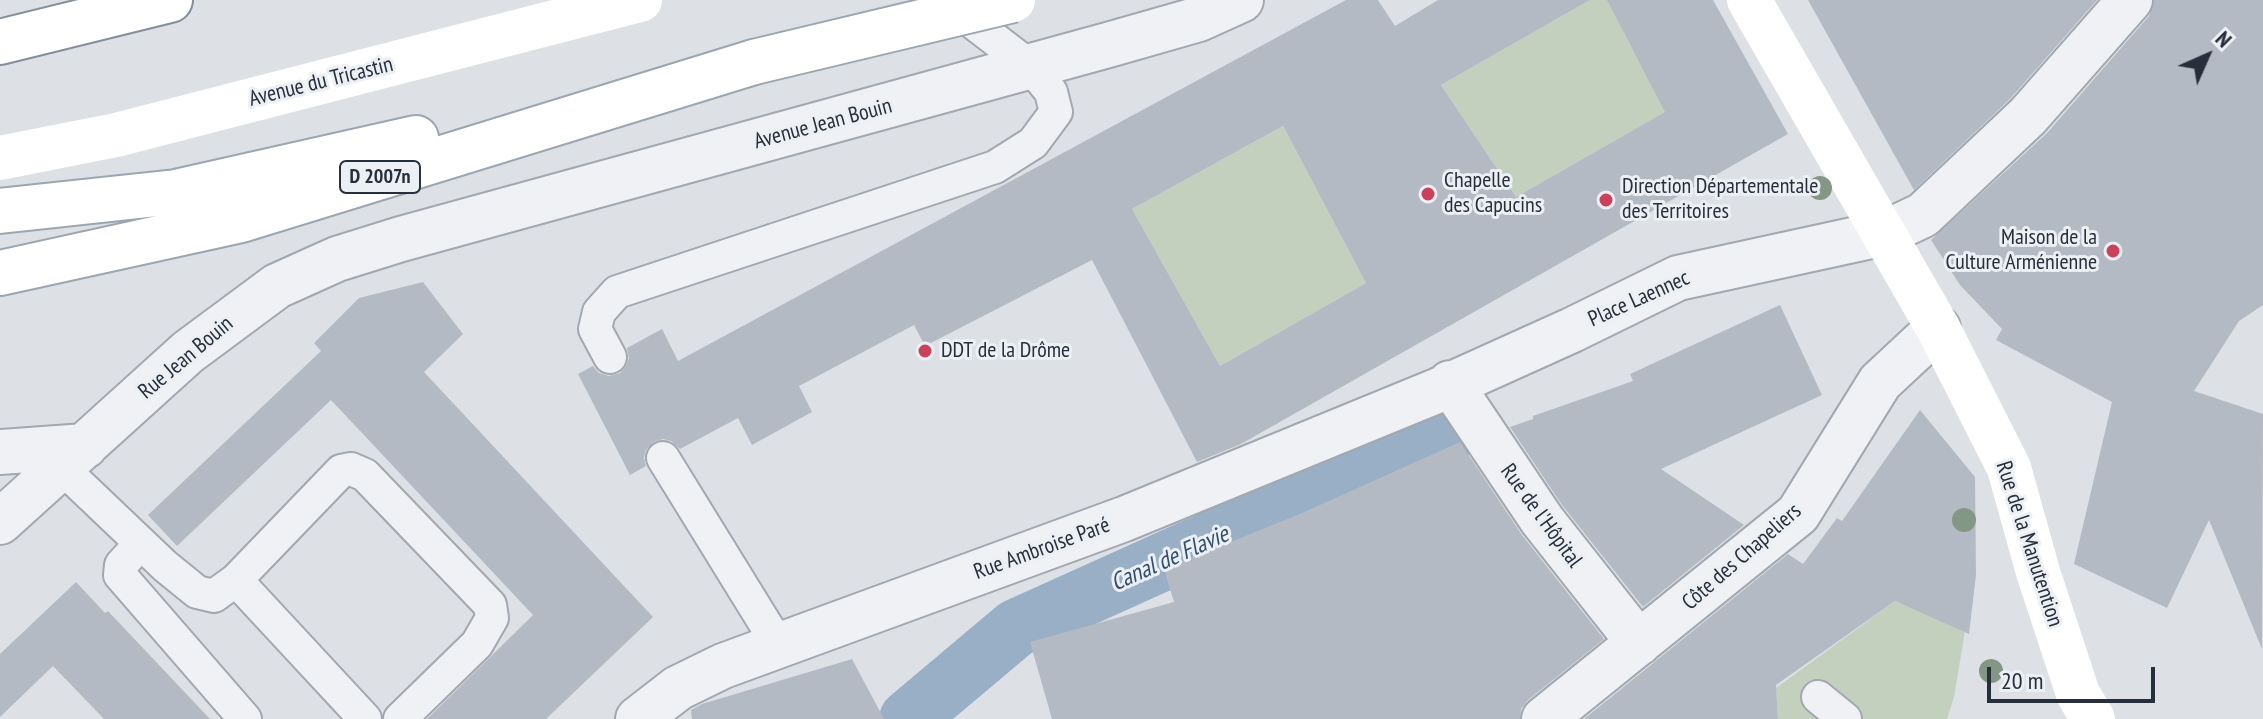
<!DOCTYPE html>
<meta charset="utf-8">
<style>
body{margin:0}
#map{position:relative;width:2263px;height:719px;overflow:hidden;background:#dde1e6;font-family:"PT Sans Narrow",sans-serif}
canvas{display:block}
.north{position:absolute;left:2167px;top:16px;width:80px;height:80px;-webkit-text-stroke:6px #eceff4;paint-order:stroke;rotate:45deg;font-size:22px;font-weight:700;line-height:32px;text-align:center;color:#272f3c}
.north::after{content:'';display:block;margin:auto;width:28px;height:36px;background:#272f3c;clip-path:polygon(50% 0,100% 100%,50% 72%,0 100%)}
.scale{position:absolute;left:1987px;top:667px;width:168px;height:36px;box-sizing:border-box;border:4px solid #272f3c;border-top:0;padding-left:10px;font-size:24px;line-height:28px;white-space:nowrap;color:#272f3c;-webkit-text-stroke:6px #eceff4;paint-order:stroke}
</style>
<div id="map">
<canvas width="2263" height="719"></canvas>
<div class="north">N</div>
<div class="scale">20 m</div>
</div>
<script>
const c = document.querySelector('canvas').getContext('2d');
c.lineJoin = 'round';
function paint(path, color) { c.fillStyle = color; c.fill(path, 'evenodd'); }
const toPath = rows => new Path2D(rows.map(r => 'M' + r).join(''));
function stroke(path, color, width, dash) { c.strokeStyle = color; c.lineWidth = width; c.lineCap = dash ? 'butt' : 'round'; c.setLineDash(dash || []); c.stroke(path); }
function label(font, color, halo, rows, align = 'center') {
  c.font = font + ' "PT Sans Narrow",sans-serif'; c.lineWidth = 6; c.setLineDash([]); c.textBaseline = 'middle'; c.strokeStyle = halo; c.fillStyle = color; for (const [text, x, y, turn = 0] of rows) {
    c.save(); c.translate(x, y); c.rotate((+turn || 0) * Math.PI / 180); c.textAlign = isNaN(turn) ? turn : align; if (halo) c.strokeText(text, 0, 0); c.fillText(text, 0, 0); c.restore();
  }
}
paint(toPath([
 [1590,0,1625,0,1635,17,1621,27,1633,50,1681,103,1516,197,1441,85],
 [1283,126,1366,283,1220,366,1132,209],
 [1895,601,1965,631,1954,697,1947,719,1778,719,1776,688]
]), '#c3d0be');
stroke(toPath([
 [908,719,1016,628,1453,431]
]), '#98afc6', 58);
paint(toPath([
 [1346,0,1378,0,1395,26,1438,0,1590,0,1441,85,1516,197,1665,112,1607,0,1713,0,1788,134,1241,444,1197,462,1092,260,925,346,914,325,799,386,812,412,752,445,738,418,680,449,671,441,663,439,654,442,646,450,644,458,646,466,630,475,578,374,593,366,599,373,609,376,620,373,626,366,629,358,627,348,662,329,678,361],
 [1283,126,1366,283,1220,366,1132,209],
 [1808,0,2097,0,2010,99,1914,190],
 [2154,0,2263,0,2263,305,2239,321,2194,391,2263,414,2262,649,2209,520,2167,608,2074,564,2112,402,1996,340,2002,329,1960,285,1931,240,2047,133,2149,16],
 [423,282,463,334,424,372,653,617,546,719,427,719,533,615,331,400,177,546,148,515,321,351,314,343,359,298],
 [1780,305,1822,395,1661,469,1744,525,1643,607,1562,505,1510,427,1533,419,1533,416,1633,381,1630,374],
 [1920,410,1975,477,1976,575,1969,634,1895,601,1776,685,1778,719,1584,719,1788,554,1803,564,1837,518,1842,521],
 [1460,442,1522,535,1604,639,1528,700,1521,709,1520,719,1052,719,1030,642,1174,602,1164,569,1302,513],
 [76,582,105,613,108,611,210,719,104,719,53,666,0,717,0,654],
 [852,659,884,719,692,719,691,710,702,704]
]), '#b4bac3');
const service = toPath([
 [610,357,595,329,599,312,617,292,995,167,1033,143,1056,112,1051,92,1031,67,950,5],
 [663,458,779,646],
 [61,467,165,566,197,592,214,596,236,580,341,471,351,469,365,475,490,605,492,618,477,644,400,719],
 [141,543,121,565,120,575,245,719],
 [236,580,365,719],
 [1818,697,1845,719]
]);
const pedestrian = toPath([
 [1885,233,1923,215,2028,116,2130,0]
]);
const minor = toPath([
 [1450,383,1542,520,1639,643],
 [0,452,85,446],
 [0,522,188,352,277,286,337,259,401,239,1108,45,1199,19,1241,0],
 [638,719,678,688,723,666,1124,519,1439,390,1572,330,1678,278,1885,233],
 [1544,719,1798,514,1880,382,1938,328]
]);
const primary = toPath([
 [0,211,176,192,416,138],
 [0,273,241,220,754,62]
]);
const motorway = toPath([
 [0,42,170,0]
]);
stroke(service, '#a3a8b0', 36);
stroke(pedestrian, '#a3a8b0', 48);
stroke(minor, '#a3a8b0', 48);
stroke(primary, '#9ca5b2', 48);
stroke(motorway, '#848e9c', 48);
stroke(service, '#eff1f5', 32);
stroke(pedestrian, '#eff1f5', 44);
stroke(minor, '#eff1f5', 44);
stroke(toPath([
 [1749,0,1938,328,2009,468,2038,572,2078,694,2093,719],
 [0,158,116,135,640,0]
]), '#fff', 44);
stroke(primary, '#fff', 44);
stroke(motorway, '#fff', 44);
const primaryBridge = toPath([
 [754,62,1013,0]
]);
stroke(primaryBridge, '#9ca5b2', 48, []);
stroke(primaryBridge, '#fff', 44);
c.fillStyle = '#849684';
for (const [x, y] of [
 [1820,188],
 [1964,520],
 [1991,671]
]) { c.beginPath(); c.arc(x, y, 12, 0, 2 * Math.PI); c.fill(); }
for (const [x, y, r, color] of [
 [1428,194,8,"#ca425a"],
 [1606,200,8,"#ca425a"],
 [2113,251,8,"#ca425a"],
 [925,351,8,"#ca425a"]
]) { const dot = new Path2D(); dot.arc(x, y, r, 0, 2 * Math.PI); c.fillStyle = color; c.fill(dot); stroke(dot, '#eceff4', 3); }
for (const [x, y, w] of [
 [380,177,80]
]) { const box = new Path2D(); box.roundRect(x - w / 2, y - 16, w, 32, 6); c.fillStyle = '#eceff4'; c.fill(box); stroke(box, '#272f3c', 2); }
label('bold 20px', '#272f3c', null, [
 ["D 2007n",380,177]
]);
label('22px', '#272f3c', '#eceff4', [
 ["Avenue du Tricastin",321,82,-14],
 ["Avenue Jean Bouin",823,124,-15],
 ["Place Laennec",1639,299,-24],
 ["Rue Jean Bouin",186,358,-40],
 ["Rue de l'Hôpital",1541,516,54],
 ["Rue de la Manutention",2029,544,72],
 ["Rue Ambroise Paré",1042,549,-20],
 ["Côte des Chapeliers",1742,557,-41]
]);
label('22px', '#272f3c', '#eceff4', [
 ["Chapelle",1444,181],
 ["des Capucins",1444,206],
 ["Direction Départementale",1622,187],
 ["des Territoires",1622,212],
 ["Maison de la",2097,238,"right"],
 ["Culture Arménienne",2097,263,"right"],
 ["DDT de la Drôme",941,351]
], 'left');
label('italic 24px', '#324e6f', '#eceff4', [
 ["Canal de Flavie",1170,559,-24]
]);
</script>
